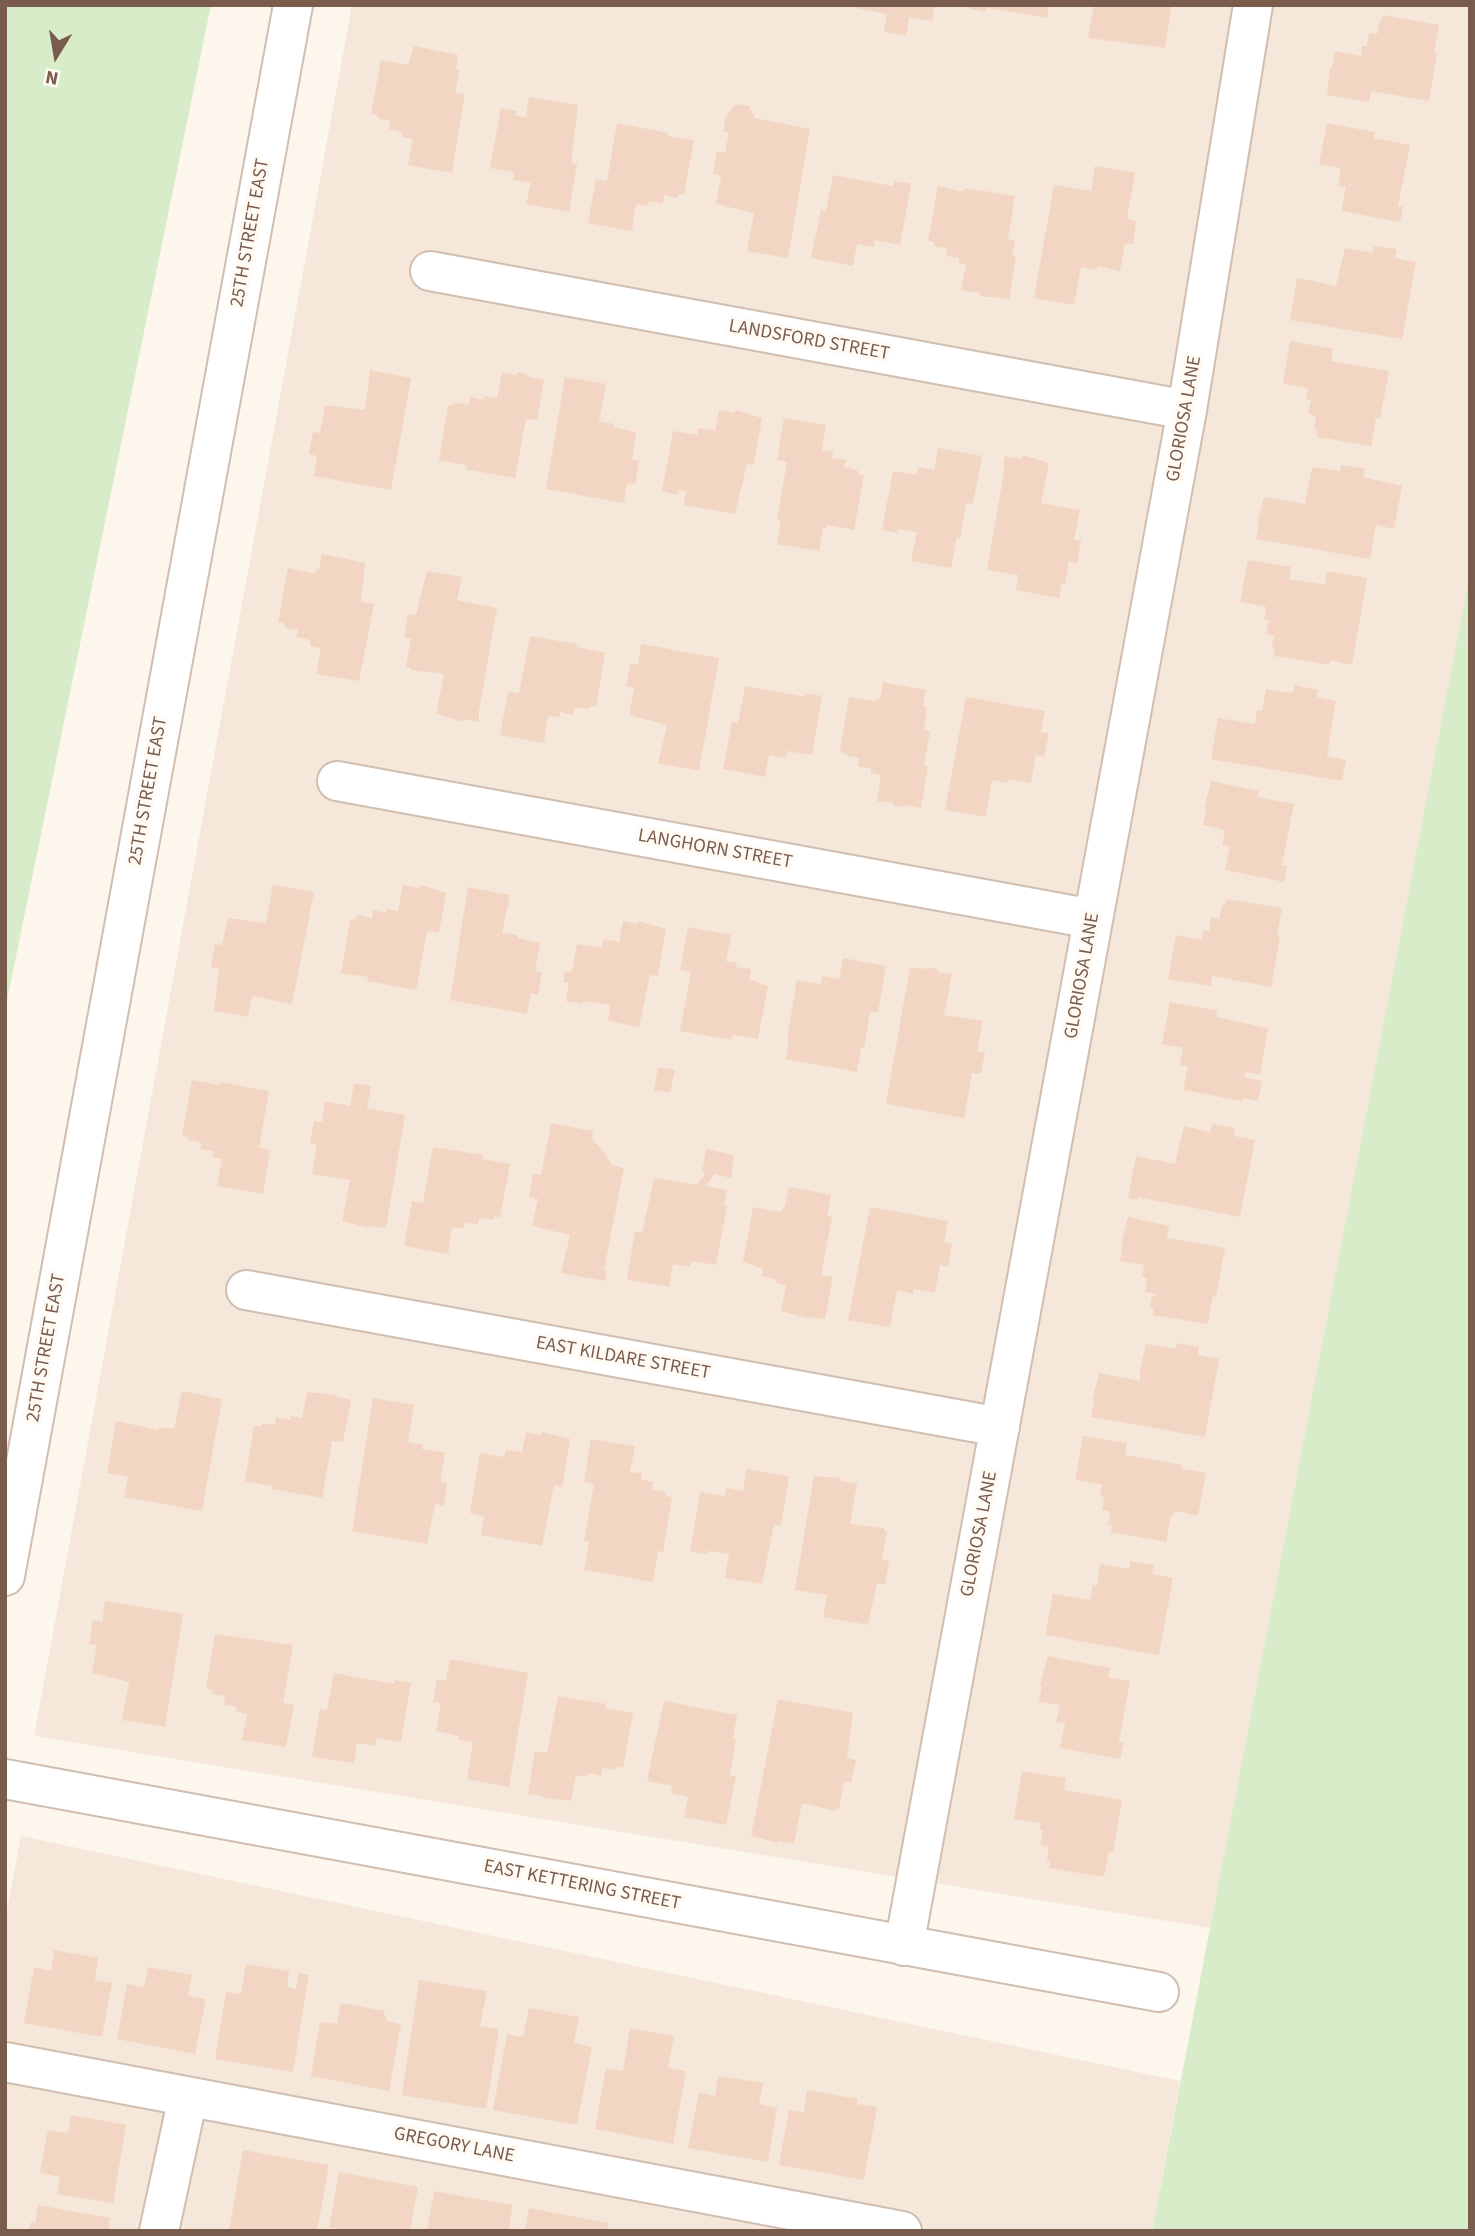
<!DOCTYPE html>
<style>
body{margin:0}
#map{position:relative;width:1475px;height:2236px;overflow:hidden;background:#fdf6ec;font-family:"Source Sans 3",sans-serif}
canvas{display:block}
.frame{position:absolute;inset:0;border:7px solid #7a5c4d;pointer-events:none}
.north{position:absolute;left:21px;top:21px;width:70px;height:70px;-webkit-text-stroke:5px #fffaf3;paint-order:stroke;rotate:191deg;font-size:19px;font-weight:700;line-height:28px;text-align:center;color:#7a5c4d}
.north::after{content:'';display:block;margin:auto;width:24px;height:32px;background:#7a5c4d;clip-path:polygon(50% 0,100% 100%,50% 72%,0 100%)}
</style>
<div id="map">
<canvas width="1475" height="2236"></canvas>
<div class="frame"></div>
<div class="north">N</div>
</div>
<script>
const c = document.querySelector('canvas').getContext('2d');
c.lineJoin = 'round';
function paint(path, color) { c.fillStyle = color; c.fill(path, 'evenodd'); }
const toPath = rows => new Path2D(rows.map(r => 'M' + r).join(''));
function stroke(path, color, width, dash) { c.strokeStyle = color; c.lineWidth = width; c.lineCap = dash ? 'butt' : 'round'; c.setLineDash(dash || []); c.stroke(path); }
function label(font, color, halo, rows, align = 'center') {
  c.font = font + ' "Source Sans 3",sans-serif'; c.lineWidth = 7; c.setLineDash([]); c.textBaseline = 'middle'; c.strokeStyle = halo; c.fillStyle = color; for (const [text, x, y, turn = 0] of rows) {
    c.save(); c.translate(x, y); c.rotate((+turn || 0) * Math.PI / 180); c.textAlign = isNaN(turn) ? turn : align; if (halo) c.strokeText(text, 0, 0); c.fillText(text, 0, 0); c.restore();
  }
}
paint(toPath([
 [352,5,1470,5,1470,572,1210,1928,34,1736],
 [21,1836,1180,2081,1152,2231,5,2231,5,1920]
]), '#f5e8da');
paint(toPath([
 [5,5,211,5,5,1010],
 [1470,572,1470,2231,1152,2231,1210,1928]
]), '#d8ecc9');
paint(toPath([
 [855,5,935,5,932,21,909,17,906,36,884,32,887,14,855,8],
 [970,5,1049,5,1047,18,986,8,985,12,970,9],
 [1094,5,1172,5,1165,48,1088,38],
 [1384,15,1439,25,1434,53,1437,53,1429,101,1371,91,1369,102,1327,95,1330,67,1332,67,1335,51,1361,56,1362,46,1367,46,1369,33,1377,34,1379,23],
 [414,46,458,55,456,69,460,69,455,93,465,94,452,173,408,165,413,139,402,137,402,132,389,129,390,121,379,119,376,114,371,114,381,60,408,65],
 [529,97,578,105,571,163,577,164,569,212,526,204,531,183,513,180,514,172,490,168,501,108,517,111,516,116,526,117],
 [736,104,749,106,755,118,810,129,788,258,747,251,754,213,716,204,721,176,713,174,717,151,725,153,729,133,723,132,726,116],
 [617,123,668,133,667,136,694,140,684,195,680,194,676,198,664,195,663,204,649,201,648,206,636,204,632,231,588,223,596,179,607,181],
 [1327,123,1375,132,1374,138,1410,145,1398,206,1403,207,1400,222,1341,211,1346,187,1338,186,1341,168,1319,164],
 [1095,166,1135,173,1127,219,1136,221,1133,244,1125,243,1120,271,1097,266,1097,270,1081,267,1074,305,1034,298,1054,185,1091,191],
 [833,175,893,186,894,181,911,184,900,245,875,240,874,247,857,244,853,266,811,258,821,210,826,211],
 [938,186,964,192,965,188,1015,196,1008,239,1015,241,1012,256,1016,256,1009,299,980,296,981,293,961,290,966,264,959,263,959,258,946,256,947,248,936,247,933,242,928,241],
 [1374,246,1397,249,1395,258,1416,262,1402,339,1290,320,1297,278,1336,286,1345,248,1372,253],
 [1290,341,1333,349,1331,361,1389,371,1380,419,1376,418,1371,446,1317,437,1317,432,1314,428,1316,416,1308,414,1311,400,1306,400,1308,388,1283,384],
 [370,370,411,378,391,490,314,476,317,456,309,454,313,432,320,433,325,405,365,410],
 [518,372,529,375,529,377,544,379,537,420,526,419,515,478,465,469,466,465,439,460,448,406,457,403,469,405,470,397,484,400,485,396,497,398,502,373,517,375],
 [565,377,606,384,599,421,614,424,613,427,636,432,632,460,639,461,635,484,627,483,624,503,546,489],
 [719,410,735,413,735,410,762,418,754,465,747,464,735,514,684,505,686,491,679,490,678,495,662,491,673,431,697,435,698,428,715,431],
 [784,418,826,425,822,450,833,452,832,458,846,460,844,467,857,470,859,475,864,475,854,530,827,525,827,529,823,528,819,551,777,544,781,521,777,520,787,462,777,460],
 [938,448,982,456,973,504,966,503,960,539,957,538,951,568,911,561,917,532,898,529,898,533,882,530,893,471,916,475,918,467,934,470],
 [1023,455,1049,463,1041,503,1080,510,1074,540,1081,540,1077,564,1069,562,1065,584,1062,583,1059,598,1016,590,1018,575,987,570,1005,466,1003,465,1005,456,1022,459],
 [1341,465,1365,469,1363,477,1402,486,1394,529,1376,525,1370,559,1256,539,1259,523,1257,523,1264,497,1305,504,1312,467,1340,471],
 [322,554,365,563,361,602,374,604,359,681,316,674,321,648,310,646,310,640,296,637,298,630,286,628,283,623,278,622,288,568,316,574,316,570,319,570],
 [1248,560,1291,567,1289,579,1325,585,1327,571,1367,578,1352,665,1330,660,1329,665,1274,656,1275,652,1272,647,1274,635,1266,634,1269,620,1264,619,1266,607,1240,602],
 [427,571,462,577,457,600,497,608,479,711,479,722,463,719,463,722,436,714,444,674,410,670,411,668,406,667,411,638,404,637,408,614,416,615],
 [530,636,577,644,576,647,605,653,596,707,592,706,588,709,575,707,573,715,560,712,559,717,548,716,544,743,500,735,508,692,519,693],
 [641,644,719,658,699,771,658,763,667,725,629,715,634,688,626,686,630,663,638,665],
 [883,682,926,690,923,707,927,707,924,730,930,731,924,766,928,766,921,808,905,805,905,807,893,806,893,803,877,801,881,775,871,773,871,768,858,767,859,758,848,756,840,751,849,697,877,701,877,698,880,699],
 [1295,685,1318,690,1317,697,1336,701,1327,756,1346,760,1342,781,1211,759,1218,718,1255,724,1257,710,1262,711,1266,689,1293,693],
 [745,686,805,697,805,693,822,696,812,755,787,751,786,758,769,755,765,777,723,769,732,722,738,723],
 [966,697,1045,711,1041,732,1049,733,1044,757,1036,755,1031,783,1009,779,1008,783,992,780,986,817,945,810],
 [1211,781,1259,791,1257,797,1294,804,1282,865,1287,866,1284,882,1225,870,1230,846,1222,845,1225,830,1203,825,1206,810,1204,809],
 [273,885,314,892,292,1004,252,996,248,1017,214,1011,219,969,211,968,215,944,222,945,228,918,266,923],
 [403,885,419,888,420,885,446,893,439,933,427,931,416,990,367,981,368,977,341,973,350,919,354,920,358,915,372,918,373,910,386,913,387,909,398,911],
 [468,887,510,895,502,933,518,935,518,938,540,943,535,971,542,972,538,995,531,993,527,1014,450,1000],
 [1227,899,1282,908,1277,936,1280,937,1271,987,1212,976,1211,986,1168,979,1176,935,1202,940,1203,930,1209,931,1211,917,1219,919,1222,905,1226,903],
 [623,921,638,924,638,921,666,929,658,976,650,975,639,1027,608,1021,610,1005,583,1001,582,1004,566,1001,569,983,563,982,565,971,572,972,577,944,602,948,603,939,619,942],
 [688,927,731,935,726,961,737,963,736,967,751,969,749,979,768,986,758,1039,732,1035,731,1040,680,1031,691,972,680,970],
 [843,958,886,966,878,1013,870,1012,864,1048,861,1048,857,1072,786,1059,789,1039,787,1039,797,980,821,984,822,976,839,979],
 [910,967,925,969,926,967,938,969,937,972,952,974,944,1015,983,1021,977,1051,985,1052,981,1074,972,1073,964,1118,886,1104],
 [1170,1002,1217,1010,1216,1017,1268,1028,1260,1075,1245,1072,1244,1077,1262,1081,1258,1101,1243,1098,1243,1101,1183,1090,1188,1066,1180,1065,1183,1048,1162,1044],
 [658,1067,675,1070,670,1093,654,1090],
 [192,1080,220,1085,220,1082,269,1091,259,1148,270,1150,263,1194,217,1186,222,1159,212,1157,214,1151,200,1149,202,1143,188,1140,189,1137,182,1136],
 [354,1083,371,1086,367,1108,405,1115,386,1228,370,1226,370,1228,342,1221,350,1180,312,1174,317,1145,310,1144,314,1121,322,1122,325,1101,350,1106],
 [551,1123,593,1131,592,1139,605,1153,612,1165,624,1168,604,1270,607,1271,605,1281,561,1273,570,1235,532,1226,538,1199,529,1197,533,1174,541,1175],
 [1212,1124,1235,1128,1234,1136,1255,1140,1240,1217,1138,1197,1137,1200,1128,1198,1136,1156,1175,1164,1184,1126,1210,1132],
 [433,1147,483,1155,482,1159,510,1164,500,1218,495,1216,494,1220,479,1218,478,1225,465,1222,464,1229,452,1227,448,1254,404,1246,412,1201,423,1203],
 [706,1149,734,1155,731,1178,715,1174,705,1186,727,1190,724,1205,727,1206,716,1265,692,1261,690,1267,673,1264,669,1287,627,1280,635,1231,642,1233,654,1178,697,1185,706,1173,702,1173],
 [789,1187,831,1195,827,1216,832,1217,821,1275,833,1277,825,1319,811,1317,810,1319,781,1311,786,1286,775,1283,776,1279,762,1276,763,1269,743,1262,753,1207,781,1212,782,1208,784,1209],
 [870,1207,948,1221,944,1242,952,1244,948,1267,940,1265,935,1293,913,1289,913,1294,897,1290,890,1327,848,1320],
 [1128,1217,1169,1226,1167,1238,1225,1248,1216,1297,1213,1296,1208,1324,1153,1315,1153,1308,1150,1307,1152,1296,1156,1297,1156,1294,1145,1292,1147,1278,1142,1277,1144,1265,1120,1261,1123,1245,1121,1244],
 [1177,1343,1199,1347,1198,1355,1219,1359,1205,1437,1091,1417,1094,1401,1092,1401,1099,1373,1140,1381,1140,1370,1146,1344,1176,1349],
 [182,1391,222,1399,202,1511,124,1497,128,1477,107,1473,116,1421,159,1430,159,1427,174,1429],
 [307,1392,337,1395,336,1397,351,1400,343,1442,332,1441,322,1498,272,1489,272,1486,245,1481,254,1426,262,1426,262,1423,275,1425,276,1417,291,1420,291,1416,302,1418],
 [373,1398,414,1405,408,1442,423,1445,422,1449,445,1453,440,1482,447,1483,444,1506,435,1504,427,1544,352,1531],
 [526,1432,542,1435,542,1432,570,1439,562,1487,554,1485,542,1546,481,1535,484,1516,470,1513,480,1453,504,1457,506,1450,522,1452],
 [1083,1436,1127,1443,1125,1455,1183,1465,1182,1469,1206,1473,1198,1516,1175,1511,1174,1516,1171,1515,1166,1542,1111,1532,1112,1525,1108,1525,1110,1512,1102,1510,1104,1497,1100,1496,1102,1485,1075,1480],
 [591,1439,635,1446,630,1472,642,1473,641,1479,653,1482,652,1490,666,1492,665,1496,672,1497,663,1552,658,1551,653,1582,584,1570,589,1542,584,1541,594,1484,584,1482],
 [746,1469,789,1476,781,1526,774,1525,762,1584,725,1578,729,1554,707,1551,707,1554,690,1552,700,1492,725,1496,726,1488,743,1491],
 [814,1476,841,1478,841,1481,857,1483,850,1524,884,1528,884,1530,887,1531,882,1560,889,1561,885,1585,877,1583,868,1625,823,1617,827,1595,795,1590],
 [1130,1561,1154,1565,1152,1574,1173,1578,1159,1655,1045,1635,1053,1594,1090,1600,1093,1585,1097,1586,1100,1564,1129,1569],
 [105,1601,183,1614,165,1727,122,1720,129,1682,92,1673,97,1645,89,1644,93,1620,102,1622],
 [215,1634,293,1645,283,1703,294,1704,286,1747,242,1740,247,1714,236,1712,237,1707,224,1705,225,1696,211,1694,212,1690,206,1689],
 [1048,1656,1110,1668,1108,1677,1130,1681,1119,1741,1124,1742,1120,1759,1060,1748,1065,1723,1056,1722,1060,1705,1039,1702,1042,1686,1040,1685],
 [450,1659,528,1673,509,1787,467,1779,473,1742,459,1740,459,1736,436,1731,441,1703,433,1702,437,1679,446,1681],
 [334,1673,394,1684,394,1680,411,1683,401,1742,377,1738,375,1746,357,1743,354,1763,312,1757,320,1709,327,1710],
 [558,1696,606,1704,605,1708,633,1713,623,1768,617,1766,616,1770,602,1768,601,1776,588,1773,587,1777,576,1775,571,1801,543,1798,543,1796,528,1794,535,1751,547,1753],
 [778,1699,853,1713,847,1758,856,1760,851,1782,844,1782,839,1809,836,1809,835,1811,802,1803,794,1844,778,1841,778,1843,751,1836],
 [664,1701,737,1715,733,1739,736,1739,730,1775,736,1776,726,1825,684,1817,688,1797,671,1793,672,1786,647,1781],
 [1022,1771,1066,1778,1064,1790,1122,1800,1113,1852,1109,1851,1104,1877,1049,1868,1050,1861,1047,1860,1049,1847,1040,1845,1043,1831,1039,1830,1041,1823,1014,1819],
 [54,1950,98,1958,95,1980,112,1983,102,2037,24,2023,34,1967,51,1971],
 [246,1964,289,1971,287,1987,296,1989,299,1973,309,1975,293,2072,215,2059,226,1992,241,1994],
 [148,1967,192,1975,188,1996,206,1999,195,2054,117,2039,127,1984,144,1987],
 [419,1980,487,1991,480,2026,499,2029,486,2109,402,2095],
 [341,2003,385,2011,384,2016,387,2017,387,2021,401,2024,389,2091,311,2076,320,2022,337,2024],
 [529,2008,579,2017,574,2043,592,2047,577,2125,493,2110,507,2034,523,2037],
 [630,2028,674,2036,668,2068,686,2071,673,2144,595,2129,606,2068,623,2071],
 [718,2076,763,2083,759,2104,777,2108,768,2162,688,2148,699,2092,715,2096],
 [807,2090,858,2099,857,2104,877,2107,864,2180,779,2165,789,2110,804,2112],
 [71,2115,126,2125,113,2203,57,2194,60,2177,40,2173,48,2130,68,2133],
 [243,2150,329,2165,317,2231,229,2231],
 [339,2172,418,2187,410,2231,347,2231,329,2227],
 [434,2191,513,2205,508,2231,427,2231],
 [38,2205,110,2218,108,2231,29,2231,31,2222,35,2223],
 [529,2208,608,2223,607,2231,525,2231]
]), '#f3d5c3');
const minor = toPath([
 [430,271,1187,410],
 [337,781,1093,919],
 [246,1290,1000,1427],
 [5,1779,1159,1992],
 [904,1946,1187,410,1253,5],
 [5,2062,902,2231],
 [159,2231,188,2097]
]);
const tertiary = toPath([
 [5,1576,293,5]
]);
stroke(minor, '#d1beb0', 42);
stroke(tertiary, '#d1beb0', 42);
stroke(minor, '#fff', 38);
stroke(tertiary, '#fff', 38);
label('19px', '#7a5c4d', '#fffaf3', [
 ["25TH STREET EAST",251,233,-80],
 ["LANDSFORD STREET",809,341,10],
 ["GLORIOSA LANE",1185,419,-80],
 ["25TH STREET EAST",149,791,-80],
 ["LANGHORN STREET",715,850,10],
 ["GLORIOSA LANE",1083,976,-80],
 ["25TH STREET EAST",47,1348,-80],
 ["EAST KILDARE STREET",623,1359,10],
 ["GLORIOSA LANE",980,1534,-79],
 ["EAST KETTERING STREET",582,1886,11],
 ["GREGORY LANE",454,2146,11]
]);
</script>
